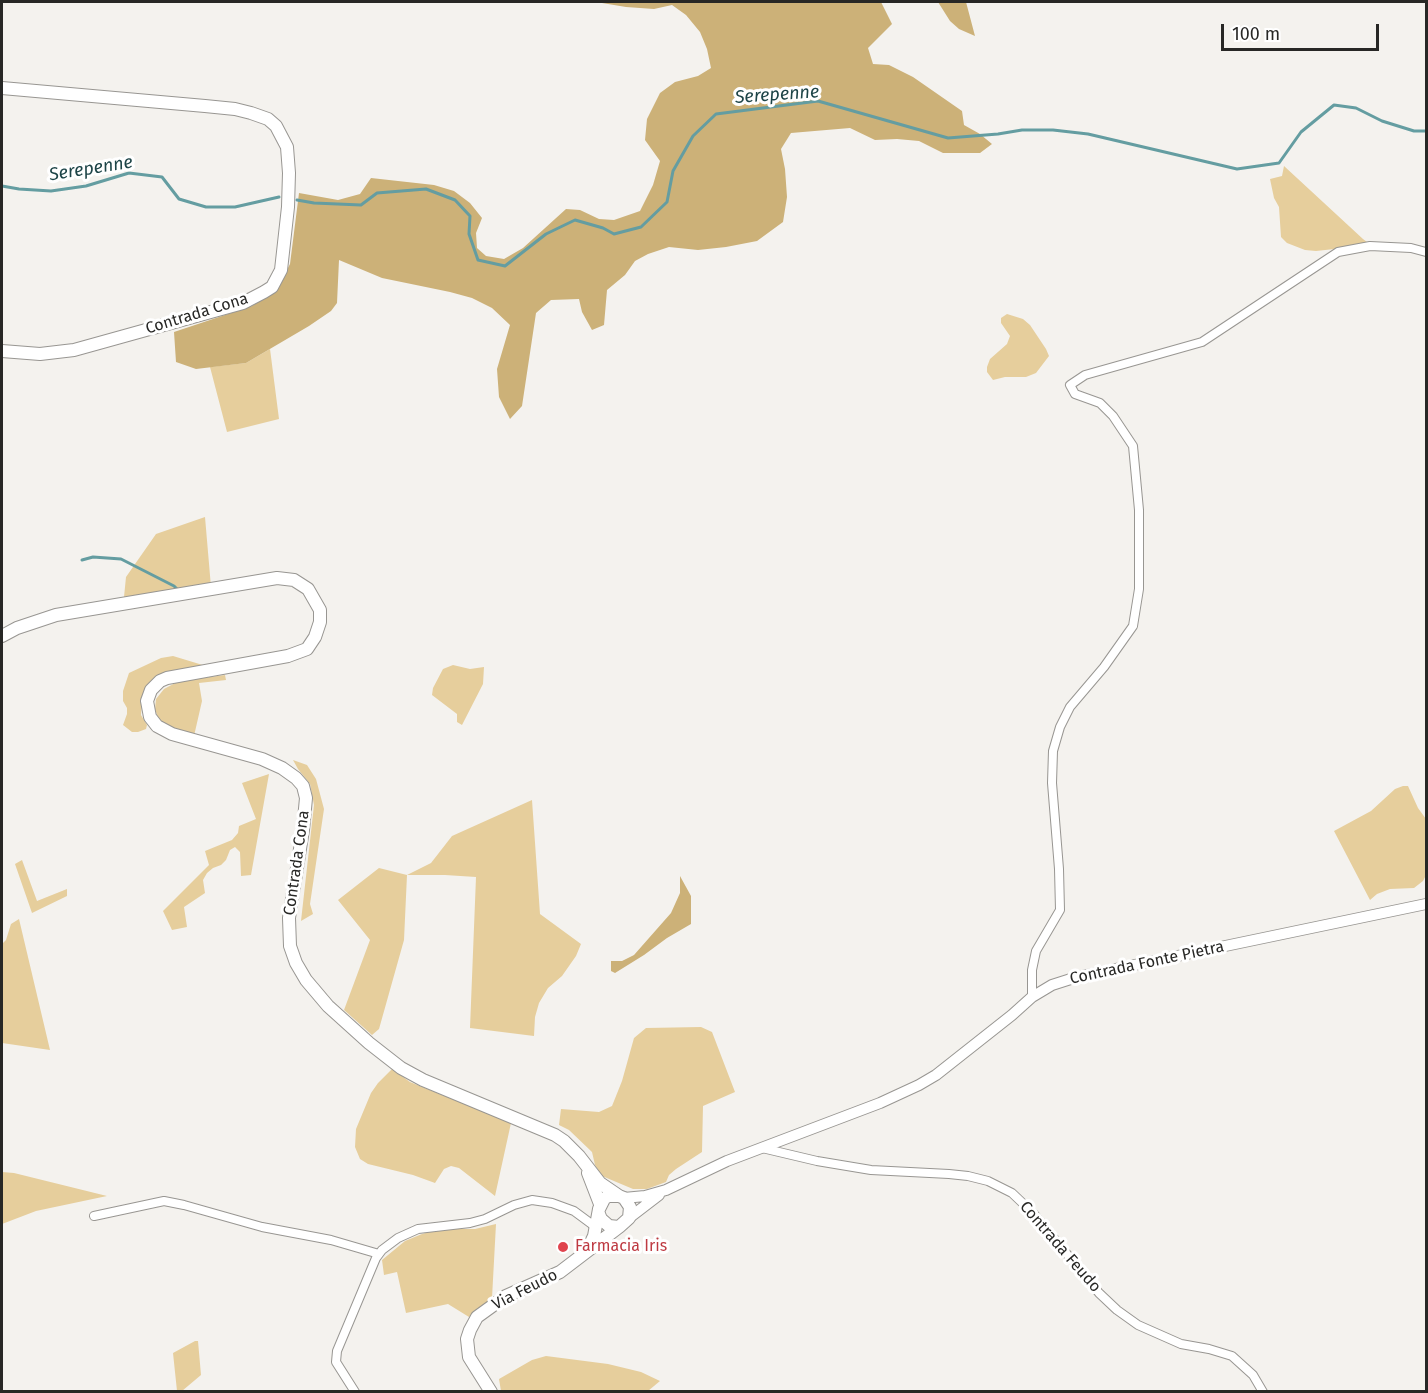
<!DOCTYPE html>
<style>
body{margin:0}
#map{position:relative;width:1428px;height:1393px;overflow:hidden;background:#f4f2ee;font-family:"Fira Sans",sans-serif}
canvas{display:block}
.frame{position:absolute;inset:0;border:3px solid #272725;pointer-events:none}
.scale{position:absolute;left:1221px;top:24px;width:158px;height:27px;box-sizing:border-box;border:3px solid #272725;border-top:0;padding-left:8px;font-size:18px;line-height:21px;white-space:nowrap;color:#272725;-webkit-text-stroke:4px #fff;paint-order:stroke}
</style>
<div id="map">
<canvas width="1428" height="1393"></canvas>
<div class="frame"></div>
<div class="scale">100 m</div>
</div>
<script>
const c = document.querySelector('canvas').getContext('2d');
c.lineJoin = 'round';
function paint(path, color) { c.fillStyle = color; c.fill(path, 'evenodd'); }
const toPath = rows => new Path2D(rows.map(r => 'M' + r).join(''));
function stroke(path, color, width, dash) { c.strokeStyle = color; c.lineWidth = width; c.lineCap = dash ? 'butt' : 'round'; c.setLineDash(dash || []); c.stroke(path); }
function label(font, color, halo, rows, align = 'center') {
  c.font = font + ' "Fira Sans",sans-serif'; c.lineWidth = 6; c.setLineDash([]); c.textBaseline = 'middle'; c.strokeStyle = halo; c.fillStyle = color; for (const [text, x, y, turn = 0] of rows) {
    c.save(); c.translate(x, y); c.rotate((+turn || 0) * Math.PI / 180); c.textAlign = isNaN(turn) ? turn : align; if (halo) c.strokeText(text, 0, 0); c.fillText(text, 0, 0); c.restore();
  }
}
paint(toPath([
 [1284,166,1363,239,1371,245,1316,251,1305,250,1287,243,1281,237,1279,207,1274,198,1270,179,1282,176],
 [1007,314,1023,319,1030,325,1046,349,1049,356,1036,373,1026,377,1005,377,993,380,987,372,987,367,990,359,1007,344,1010,336,1001,323,1001,318],
 [270,349,279,419,227,432,210,367,246,363],
 [205,517,211,587,124,597,126,577,156,534],
 [173,656,206,666,174,670,156,677,142,702,141,715,147,725,146,729,138,732,132,732,123,725,127,714,127,708,123,701,123,691,129,673,161,658],
 [453,665,470,669,484,667,483,684,462,725,457,722,457,714,432,695,433,688,443,669],
 [225,675,226,680,199,683,202,701,194,736,165,725,158,718,155,709,156,699,164,689,179,681],
 [293,760,307,765,316,779,324,809,310,904,313,914,301,921,314,805,310,784,298,769],
 [269,774,251,875,241,876,240,852,235,847,230,850,226,860,221,865,213,868,207,873,203,880,205,893,184,907,187,927,172,930,163,911,209,865,205,851,232,840,238,833,239,826,256,819,242,783],
 [1403,786,1408,786,1418,808,1426,819,1425,835,1426,875,1423,881,1414,888,1390,889,1377,894,1370,900,1334,831,1371,811,1395,789],
 [532,800,540,914,581,944,576,956,562,976,548,988,539,1003,535,1017,534,1036,470,1028,476,877,445,875,407,875,404,940,379,1029,372,1035,344,1010,370,940,338,900,379,868,407,875,431,863,452,836],
 [22,860,37,901,67,889,67,896,32,913,15,864],
 [19,919,50,1050,2,1043,2,944,6,940,11,924],
 [701,1027,712,1032,735,1092,703,1106,702,1152,676,1169,669,1175,666,1182,647,1189,633,1189,602,1176,595,1165,592,1152,569,1130,559,1125,561,1109,599,1112,612,1106,622,1081,634,1038,646,1028],
 [392,1069,410,1082,511,1123,495,1196,459,1168,451,1166,444,1169,435,1183,413,1175,368,1164,360,1159,355,1147,356,1129,371,1093,378,1083],
 [2,1172,14,1173,107,1196,36,1211,2,1224],
 [496,1224,492,1298,469,1317,448,1304,406,1313,397,1272,384,1275,382,1260,405,1241,422,1234,439,1229,475,1229],
 [195,1341,198,1341,201,1375,182,1391,177,1391,173,1353],
 [546,1356,608,1364,641,1372,660,1381,648,1391,501,1391,499,1379,532,1360]
]), '#e6ce9c');
paint(toPath([
 [596,2,881,2,892,24,868,48,873,64,889,65,913,77,962,111,964,125,980,134,992,144,980,153,943,153,919,141,897,139,875,140,850,128,791,133,781,149,785,169,787,197,783,222,757,241,726,247,698,250,669,247,648,254,635,261,625,275,607,290,604,325,592,330,582,312,579,299,551,300,536,313,522,406,510,419,499,397,497,369,510,325,492,308,472,298,450,292,382,278,339,260,337,303,331,311,309,326,246,363,196,369,176,362,174,332,252,306,277,289,290,264,299,193,338,200,360,194,371,178,434,185,454,191,470,203,482,218,476,233,477,248,486,256,504,259,523,248,566,209,580,210,599,219,614,220,640,211,653,185,660,161,645,140,647,119,660,93,675,82,698,76,711,68,707,49,700,32,686,15,672,5,654,9,626,7],
 [938,2,966,2,975,36,959,29,950,21],
 [680,876,691,896,691,924,667,938,644,955,615,973,611,971,611,961,622,961,634,955,671,913,680,893]
]), '#ccb178');
stroke(toPath([
 [2,186,19,189,51,191,86,186,129,173,162,177,179,199,206,207,235,207,279,197],
 [297,200,314,203,361,205,377,193,426,189,455,200,470,216,469,234,478,260,505,266,546,234,575,220,603,228,614,234,641,227,667,202,673,171,693,136,716,114,818,101,948,138,998,134,1022,130,1053,130,1088,134,1237,169,1279,163,1301,132,1334,105,1356,108,1382,121,1414,131,1426,131],
 [82,560,93,557,121,559,174,586,178,590]
]), '#649da1', 3);
const minor = toPath([
 [1032,997,1032,970,1036,951,1060,910,1059,869,1052,783,1053,751,1060,727,1070,707,1104,667,1133,626,1139,589,1139,510,1133,446,1113,416,1100,403,1075,394,1070,385,1085,375,1202,342,1338,252,1370,246,1411,248,1426,252],
 [762,1148,817,1161,871,1170,949,1174,968,1176,988,1181,1012,1193,1033,1213,1099,1293,1117,1310,1138,1325,1181,1344,1209,1349,1232,1356,1253,1375,1263,1392],
 [94,1216,164,1201,184,1205,262,1227,331,1240,379,1254],
 [355,1392,336,1362,337,1351,376,1258,382,1250,398,1238,418,1229,470,1223,485,1219,514,1205,532,1200,552,1203,574,1211,597,1228]
]);
const tertiary = toPath([
 [624,1198,645,1196,666,1190,727,1161,880,1103,919,1085,936,1075,1012,1015,1032,997,1052,985,1077,977,1426,904],
 [629,1218,659,1195]
]);
const secondary = toPath([
 [2,88,205,106,235,109,251,113,268,119,276,126,287,147,289,173,288,207,281,270,272,287,264,292,243,303,74,350,40,354,2,351],
 [2,636,17,628,56,615,277,578,294,580,308,589,320,610,320,622,315,637,307,649,288,656,167,678,160,681,151,690,147,701,150,717,157,726,172,734,262,759,282,768,296,778,303,786,306,798,303,830,289,918,290,946,296,963,306,980,328,1006,369,1043,401,1068,423,1080,555,1135,564,1141,579,1156,600,1183,619,1196],
 [588,1173,600,1204],
 [587,1251,594,1236,599,1209,604,1199,608,1196,619,1196,624,1198,630,1207,629,1218,619,1227,609,1226,601,1219,599,1214],
 [491,1392,469,1357,467,1339,470,1330,477,1317,506,1296,560,1272,619,1227]
]);
stroke(minor, '#989692', 10);
stroke(tertiary, '#989692', 12);
stroke(secondary, '#989692', 14);
stroke(minor, '#fff', 8);
stroke(tertiary, '#fff', 10);
stroke(secondary, '#fff', 12);
for (const [x, y, r, color] of [
 [563,1247,6,"#e0444e"]
]) { const dot = new Path2D(); dot.arc(x, y, r, 0, 2 * Math.PI); c.fillStyle = color; c.fill(dot); stroke(dot, '#fff', 2); }
label('16px', '#272725', '#fff', [
 ["Contrada Cona",197,314,-17],
 ["Contrada Cona",297,863,-82],
 ["Contrada Fonte Pietra",1147,963,-12],
 ["Contrada Feudo",1060,1247,49],
 ["Via Feudo",525,1290,-27]
]);
label('16px', '#be3a42', '#fff', [
 ["Farmacia Iris",575,1247]
], 'left');
label('italic 18px', '#1d4447', '#fff', [
 ["Serepenne",777,95,-4],
 ["Serepenne",91,169,-9]
]);
</script>
